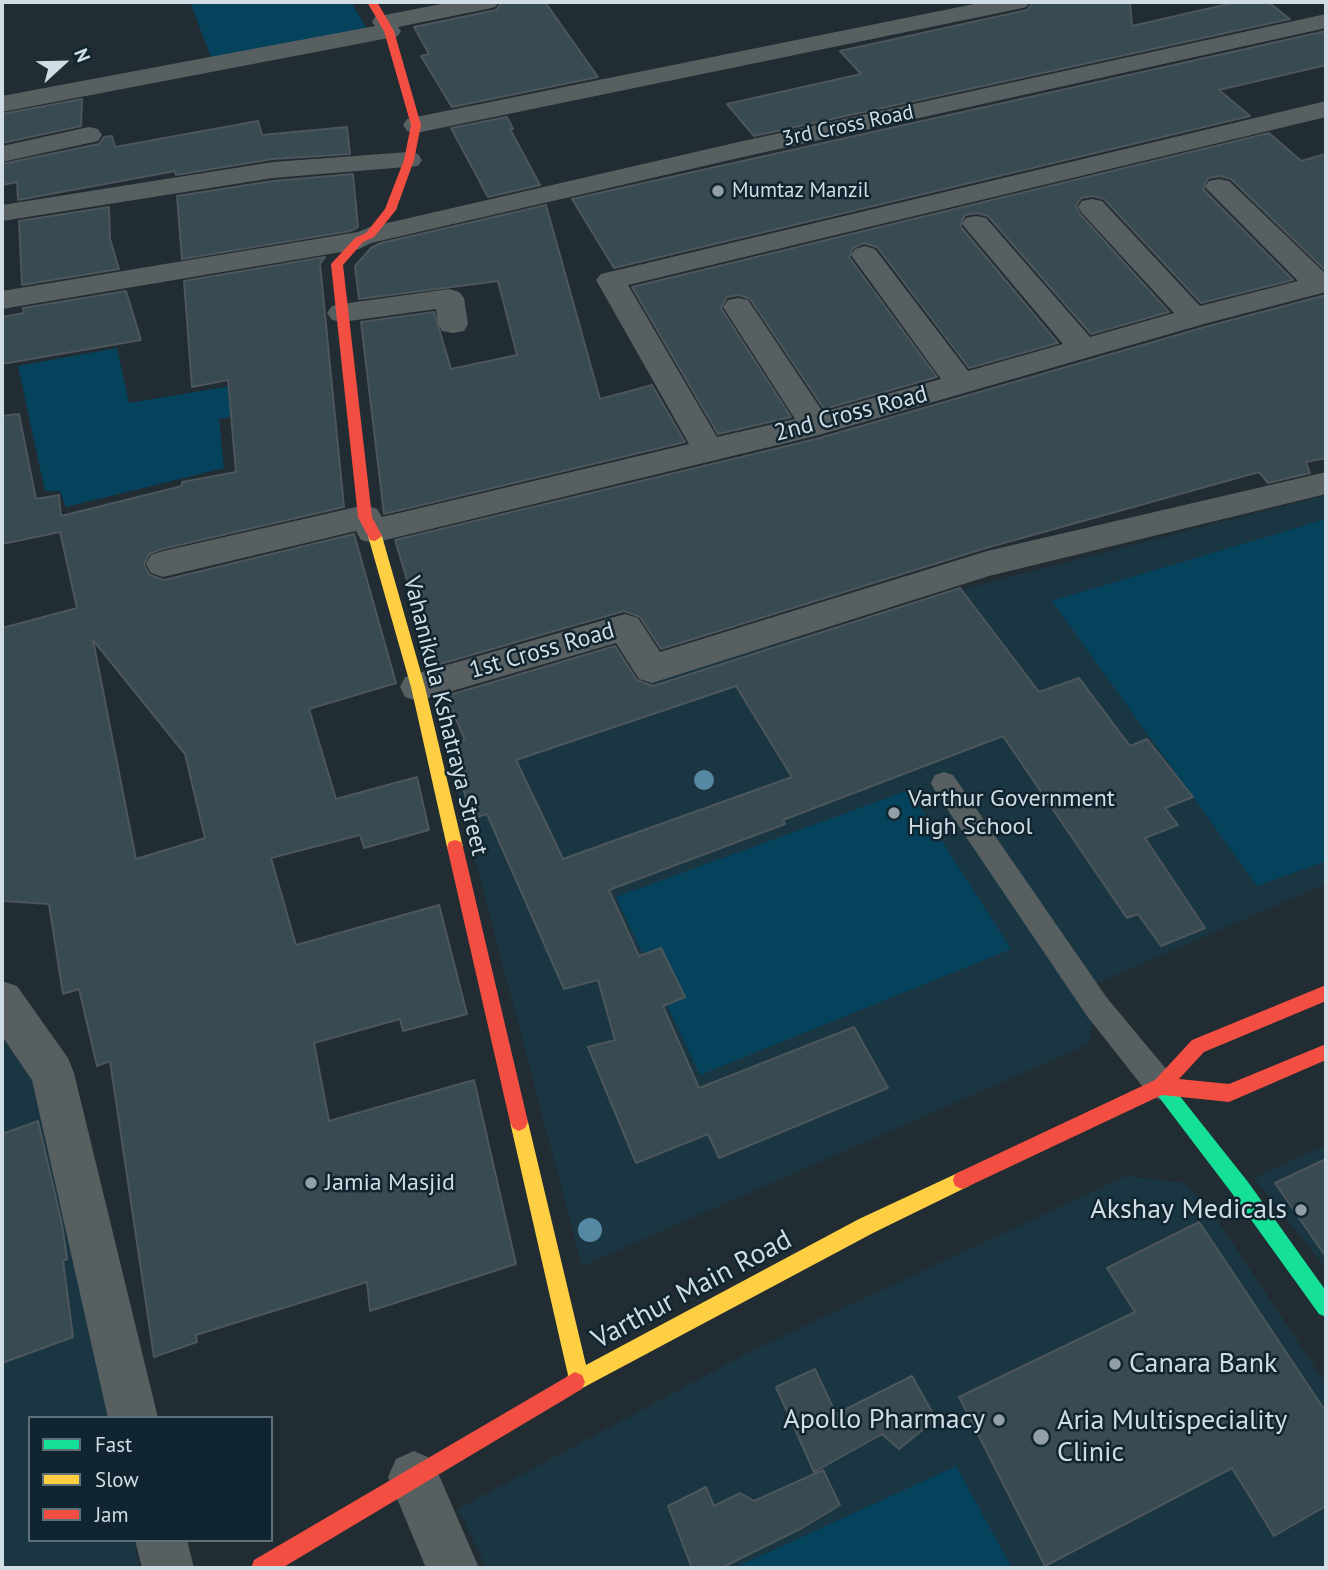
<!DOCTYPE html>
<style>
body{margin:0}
#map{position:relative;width:1328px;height:1570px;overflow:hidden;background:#212d33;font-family:"PT Sans",sans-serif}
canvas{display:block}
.frame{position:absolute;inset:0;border:4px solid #d1dde4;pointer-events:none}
.legend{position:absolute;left:28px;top:1416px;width:245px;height:126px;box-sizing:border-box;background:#10252f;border:2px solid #5d6f77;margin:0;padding:9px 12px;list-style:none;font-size:21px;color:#d1dde4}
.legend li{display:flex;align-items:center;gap:14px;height:35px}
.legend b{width:35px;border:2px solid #5d6f77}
.north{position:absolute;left:28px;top:28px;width:70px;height:70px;-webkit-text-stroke:5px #10252f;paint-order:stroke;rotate:68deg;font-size:19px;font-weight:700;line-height:28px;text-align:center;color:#d1dde4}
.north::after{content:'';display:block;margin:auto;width:24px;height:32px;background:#d1dde4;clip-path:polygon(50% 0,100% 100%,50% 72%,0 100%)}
</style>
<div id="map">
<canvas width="1328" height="1570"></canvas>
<div class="frame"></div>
<ul class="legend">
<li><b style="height:9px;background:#16e098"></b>Fast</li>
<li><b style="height:9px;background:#ffcf43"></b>Slow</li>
<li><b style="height:9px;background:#f24e42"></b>Jam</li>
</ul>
<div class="north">N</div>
</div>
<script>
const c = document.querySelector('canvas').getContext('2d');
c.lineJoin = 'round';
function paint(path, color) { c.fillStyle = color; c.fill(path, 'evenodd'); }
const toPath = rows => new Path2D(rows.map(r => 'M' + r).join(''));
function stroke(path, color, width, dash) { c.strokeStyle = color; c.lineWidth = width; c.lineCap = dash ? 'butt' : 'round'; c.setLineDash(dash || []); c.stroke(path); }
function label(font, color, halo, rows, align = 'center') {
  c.font = font + ' "PT Sans",sans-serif'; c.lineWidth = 5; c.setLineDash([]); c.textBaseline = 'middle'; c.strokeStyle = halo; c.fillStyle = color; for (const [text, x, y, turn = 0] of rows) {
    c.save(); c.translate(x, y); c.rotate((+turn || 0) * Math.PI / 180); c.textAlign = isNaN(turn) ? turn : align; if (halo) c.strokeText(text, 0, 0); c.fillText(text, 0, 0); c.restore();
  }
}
paint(toPath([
 [1326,495,1326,884,1097,983,1089,1044,582,1266,444,741,990,582],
 [2,1015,17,1023,49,1114,110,1418,30,1418,30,1540,134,1540,139,1568,2,1568],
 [1326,1145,1326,1268,1254,1178],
 [1126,1176,1185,1183,1214,1215,1326,1384,1326,1568,1012,1568,956,1466,734,1568,487,1568,458,1509,753,1350]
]), '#1b3643');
paint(toPath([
 [190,2,351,2,369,32,212,60],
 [117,348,129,403,326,370,323,403,219,419,224,468,66,507,60,491,45,491,18,366],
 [1326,519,1326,861,1257,886,1052,601],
 [909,790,1011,949,700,1075,616,897],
 [956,1466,1012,1568,734,1568]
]), '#05435c');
const building = toPath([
 [502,2,545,2,598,77,452,107,421,56,429,54,414,27,496,10,502,2],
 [1033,2,1130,2,1132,26,1237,2,1268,2,1290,19,754,136,727,104,861,74,840,51,1027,10,1033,2],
 [1326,31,1326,65,1219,90,1250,116,614,268,572,199,1326,31],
 [82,99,81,126,2,143,2,114,82,99],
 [507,117,513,129,510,129,540,185,488,197,451,128,507,117],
 [258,121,262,135,347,127,350,154,273,159,176,175,175,171,18,200,17,182,2,185,2,164,99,144,104,137,112,136,115,147,258,121],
 [1269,133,1301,161,1326,154,1326,271,1231,179,1220,176,1208,178,1203,189,1293,280,1201,303,1104,199,1093,196,1081,198,1076,206,1080,214,1169,312,1091,334,988,216,977,213,965,215,960,226,1058,343,969,368,877,247,864,243,853,248,849,257,937,377,824,409,750,299,739,295,727,297,721,308,791,417,718,434,632,287,1269,133],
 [353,174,358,227,350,231,182,259,177,196,273,181,353,174],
 [546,205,600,399,652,385,685,442,384,514,361,322,434,312,451,369,517,355,498,281,359,299,355,266,371,248,381,243,546,205],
 [109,207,110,239,119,269,22,285,19,221,109,207],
 [325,257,320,264,344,507,162,549,149,554,144,565,150,575,164,580,354,534,396,683,309,709,336,799,417,777,429,830,364,848,360,835,271,858,296,945,439,905,467,1014,403,1031,400,1019,314,1043,329,1121,474,1080,516,1264,370,1311,367,1282,196,1335,197,1342,154,1357,110,1061,97,1066,79,989,63,994,49,904,2,901,2,628,77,608,60,532,2,544,2,416,19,414,36,499,59,495,61,516,182,486,182,482,236,472,228,380,192,387,184,281,325,257],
 [93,640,185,754,205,838,136,859,93,640],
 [126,291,141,340,2,364,2,317,24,313,23,308,126,291],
 [1326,295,1326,458,1306,462,1310,473,1268,483,1259,472,986,548,661,649,640,617,624,611,433,666,395,540,816,439,1205,327,1326,295],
 [960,588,1039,692,1079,678,1130,746,1147,739,1193,797,1165,808,1178,825,1145,838,1205,928,1161,946,1138,914,1127,918,1003,736,783,820,785,824,609,890,639,956,661,948,685,997,663,1006,699,1088,854,1027,888,1088,719,1158,708,1134,636,1163,588,1047,615,1040,598,980,564,989,487,814,471,819,458,766,465,765,455,743,465,740,446,696,615,646,637,680,653,686,960,588],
 [736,686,792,777,563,859,516,760,736,686],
 [38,1121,62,1224,67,1259,63,1261,73,1337,2,1363,2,1134,38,1121],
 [1326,1159,1326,1257,1275,1183,1326,1159],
 [1199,1222,1326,1412,1326,1506,1274,1536,1232,1468,1045,1566,959,1397,1135,1312,1107,1268,1199,1222],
 [815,1369,836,1414,912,1376,936,1419,899,1449,882,1434,814,1472,776,1387,815,1369],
 [823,1470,840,1505,802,1528,721,1568,692,1568,668,1506,706,1487,714,1506,740,1493,754,1501,823,1470]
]);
paint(building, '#384a52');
stroke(building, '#4c565b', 2);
paint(toPath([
 [944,772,953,775,1107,998,1172,1076,1176,1086,1172,1096,1161,1100,1150,1096,1087,1016,935,791,931,783,935,775,944,772]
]), '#585f61');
paint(toPath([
 [451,2,499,2,495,7,487,9,398,27,401,31,398,36,389,38,2,112,2,96,375,26,372,22,375,17,451,2],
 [984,2,1030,2,1026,7,1018,9,416,133,407,131,403,125,407,119,416,117,984,2],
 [1326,14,1326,28,743,157,371,243,359,249,2,309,2,291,358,232,370,227,743,141,1326,14],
 [1326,101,1326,117,628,285,717,437,795,419,723,307,728,300,738,298,748,300,823,412,941,379,851,255,855,249,865,246,875,249,968,371,1063,344,962,224,966,218,976,216,986,218,1090,337,1174,313,1082,213,1078,207,1082,201,1092,199,1102,201,1200,306,1298,281,1205,187,1209,181,1219,179,1229,181,1326,274,1326,292,1204,324,815,436,373,543,361,540,356,531,163,577,151,573,146,564,151,555,163,551,365,505,377,509,382,517,689,444,596,280,601,274,1326,101],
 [89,127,98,129,102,135,98,141,2,162,2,146,89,127],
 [409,152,418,154,422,160,418,166,273,178,2,221,2,205,273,162,409,152],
 [449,289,459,292,464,298,468,324,464,331,453,333,442,331,438,324,436,309,342,322,332,320,327,313,332,306,342,304,449,289],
 [1326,472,1326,494,989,576,652,683,639,679,616,643,418,701,405,697,400,687,405,677,625,614,638,618,660,652,987,551,1326,472],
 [2,981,17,986,68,1058,74,1073,158,1418,108,1418,32,1080,2,1036,2,981],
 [414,1451,432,1459,479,1568,426,1568,388,1477,396,1459,414,1451],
 [135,1540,187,1540,194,1568,142,1568,135,1540]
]), '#585f61');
paint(toPath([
 [1161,1078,1167,1080,1248,1182,1326,1291,1326,1317,1319,1314,1234,1196,1155,1092,1152,1086,1155,1080,1161,1078]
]), '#16e098');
paint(toPath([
 [375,531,382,536,425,687,463,847,461,852,455,854,449,852,447,847,411,687,368,536,375,531],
 [519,1113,525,1116,528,1122,586,1365,859,1219,962,1171,969,1174,971,1180,969,1186,873,1233,575,1392,568,1389,565,1382,568,1375,510,1122,513,1116,519,1113]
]), '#ffcf43');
paint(toPath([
 [367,2,377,2,394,31,421,125,414,160,396,210,374,237,363,242,343,265,372,517,382,536,375,541,370,540,358,517,331,264,355,238,366,233,385,209,404,160,411,125,384,31,367,2],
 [455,840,461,842,463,847,528,1122,525,1128,519,1131,513,1128,510,1122,447,847,449,842,455,840],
 [1326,985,1326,1001,1204,1052,1179,1079,1229,1084,1326,1044,1326,1060,1229,1102,1162,1095,969,1186,962,1189,955,1186,953,1180,955,1174,1155,1080,1192,1040,1326,985],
 [575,1372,582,1375,585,1382,582,1389,282,1568,251,1568,254,1560,575,1372]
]), '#f24e42');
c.fillStyle = '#5588a2';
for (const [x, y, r] of [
 [704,780,10],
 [590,1230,12]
]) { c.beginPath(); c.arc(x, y, r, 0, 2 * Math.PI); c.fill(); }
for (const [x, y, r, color] of [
 [718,191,7,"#939fa6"],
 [894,813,7,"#939fa6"],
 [311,1183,7,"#939fa6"],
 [1301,1210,7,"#939fa6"],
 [1115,1364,7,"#939fa6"],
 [999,1420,7,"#939fa6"],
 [1041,1437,9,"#939fa6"]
]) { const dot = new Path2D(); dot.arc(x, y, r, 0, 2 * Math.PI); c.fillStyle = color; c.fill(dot); stroke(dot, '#10252f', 2.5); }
label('21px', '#d1dde4', '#10252f', [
 ["3rd Cross Road",848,126,-12]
]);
label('21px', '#d1dde4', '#10252f', [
 ["Mumtaz Manzil",732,191]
], 'left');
label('24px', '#d1dde4', '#10252f', [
 ["2nd Cross Road",851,414,-15],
 ["1st Cross Road",542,651,-16],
 ["Vahanikula Kshatraya Street",445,716,76]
]);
label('24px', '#d1dde4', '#10252f', [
 ["Varthur Government",908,799],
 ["High School",908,827],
 ["Jamia Masjid",325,1183]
], 'left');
label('28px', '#d1dde4', '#10252f', [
 ["Akshay Medicals",1287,1210],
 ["Canara Bank",1129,1364,"left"],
 ["Apollo Pharmacy",985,1420],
 ["Aria Multispeciality",1057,1421,"left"],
 ["Clinic",1057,1453,"left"]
], 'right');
label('28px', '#d1dde4', '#10252f', [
 ["Varthur Main Road",692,1290,-28]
]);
</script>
